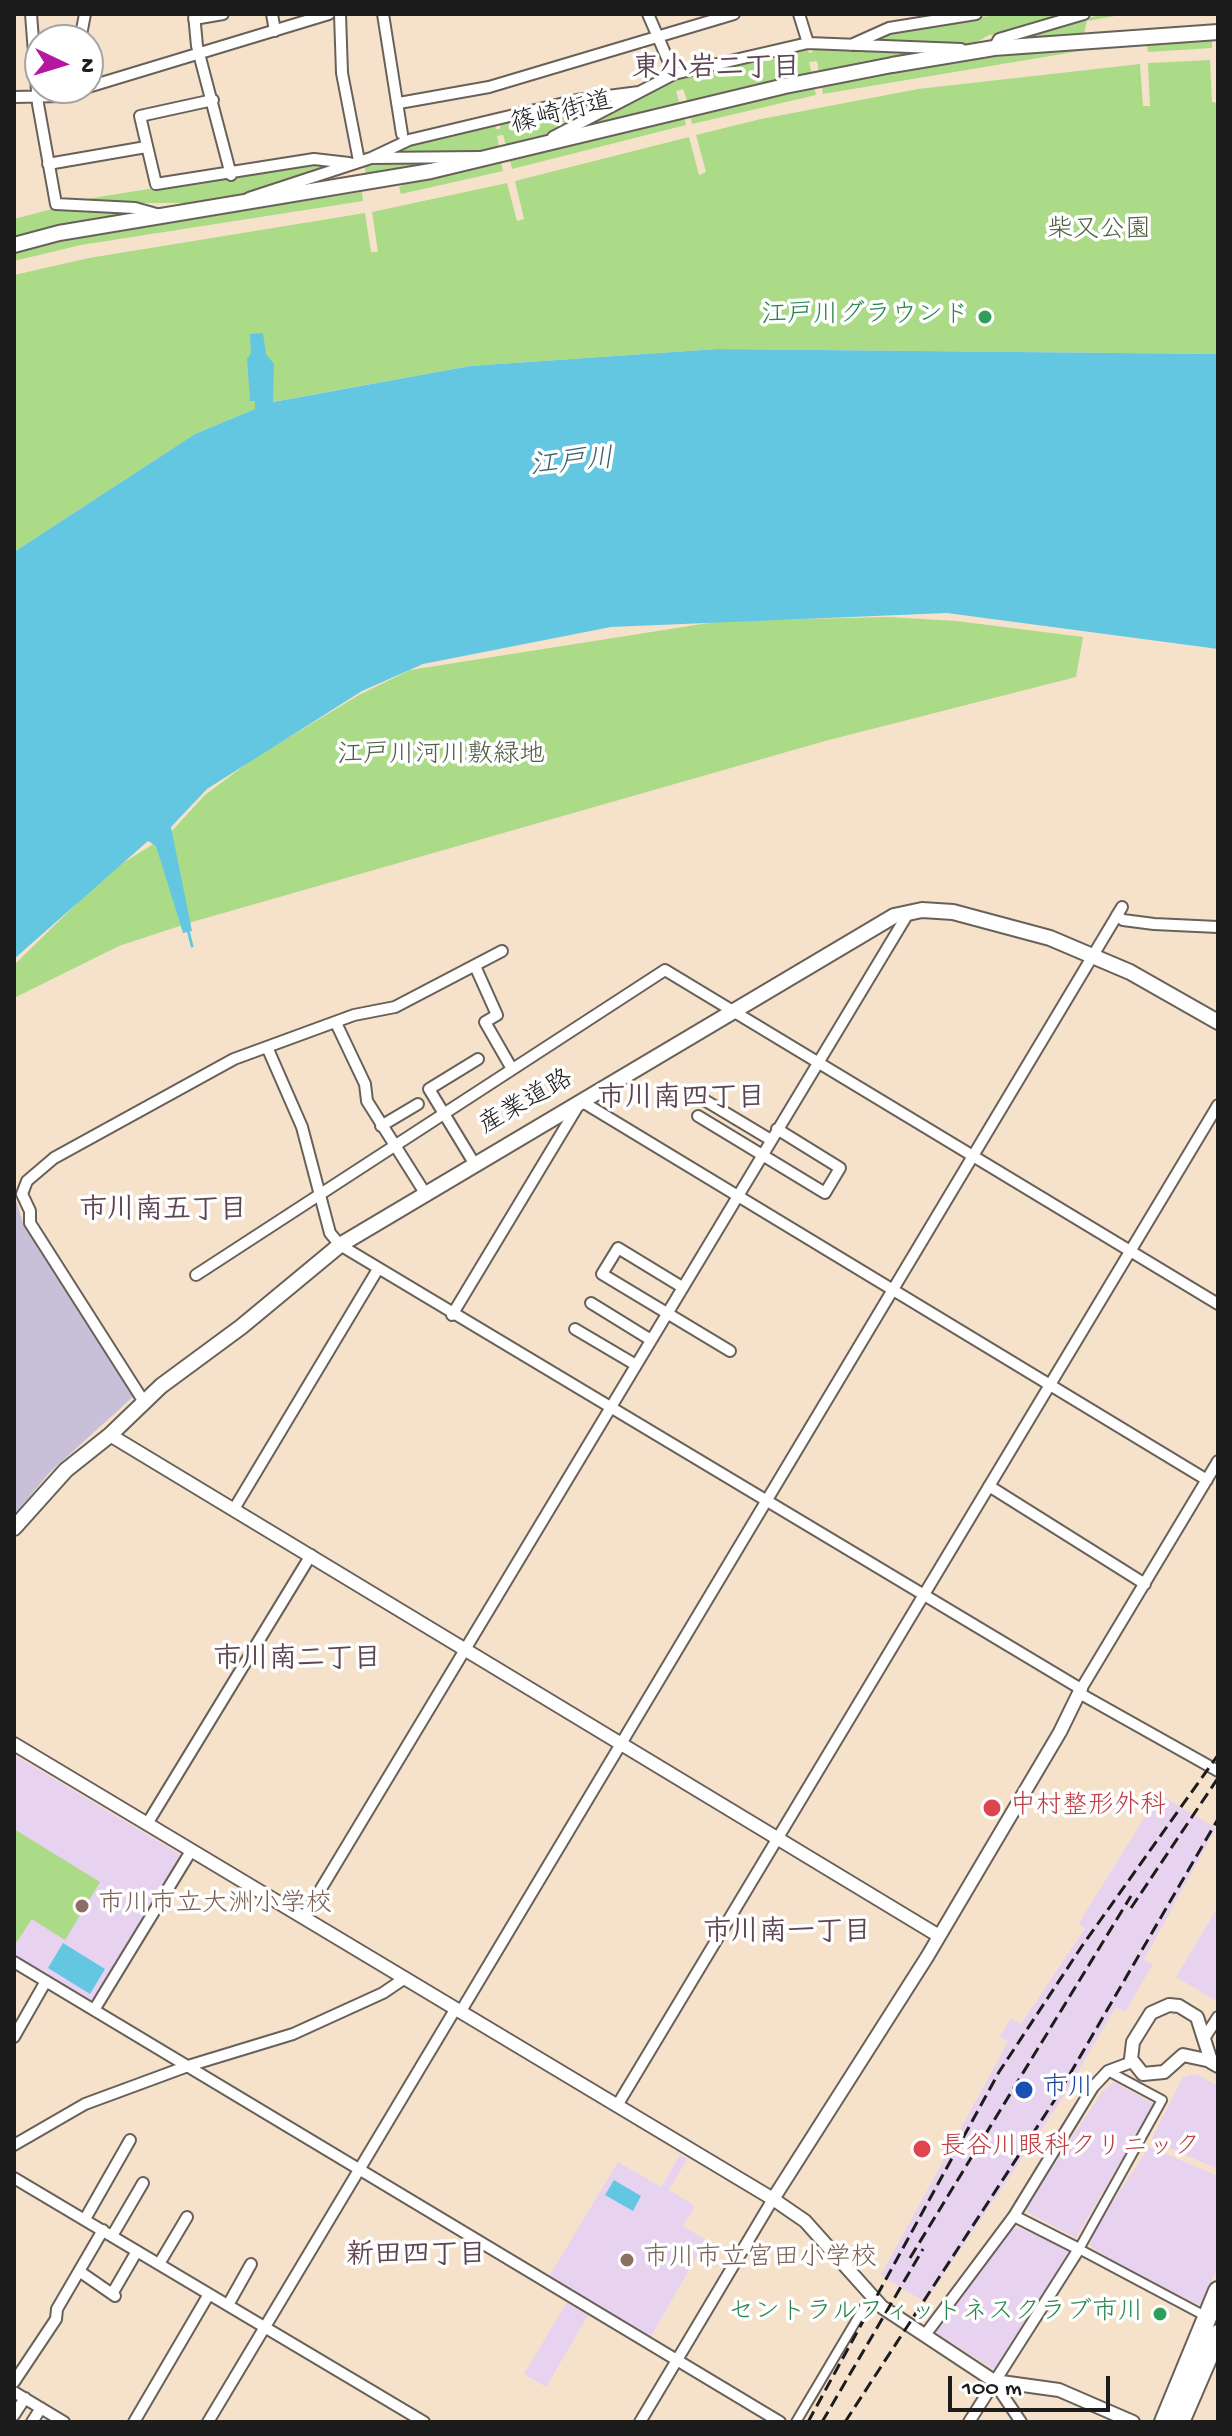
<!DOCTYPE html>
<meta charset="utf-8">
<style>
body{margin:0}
#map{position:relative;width:1232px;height:2436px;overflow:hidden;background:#f6e2cb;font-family:"Gochi Hand",sans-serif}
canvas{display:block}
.frame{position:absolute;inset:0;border:16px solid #1c1c1c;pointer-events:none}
.north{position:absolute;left:24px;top:24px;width:80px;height:80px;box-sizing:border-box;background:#fff;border:2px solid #a4a4a4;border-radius:50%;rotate:94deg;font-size:22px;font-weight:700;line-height:32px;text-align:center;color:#1c1c1c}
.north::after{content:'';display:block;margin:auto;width:28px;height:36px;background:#b5179e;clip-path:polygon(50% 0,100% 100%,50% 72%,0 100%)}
.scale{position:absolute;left:948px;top:2376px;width:162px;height:36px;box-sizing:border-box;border:4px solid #1c1c1c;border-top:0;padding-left:10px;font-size:24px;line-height:28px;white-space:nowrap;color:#1c1c1c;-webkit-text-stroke:6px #fff;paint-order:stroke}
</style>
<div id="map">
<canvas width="1232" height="2436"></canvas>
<div class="frame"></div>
<div class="north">N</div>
<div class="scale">100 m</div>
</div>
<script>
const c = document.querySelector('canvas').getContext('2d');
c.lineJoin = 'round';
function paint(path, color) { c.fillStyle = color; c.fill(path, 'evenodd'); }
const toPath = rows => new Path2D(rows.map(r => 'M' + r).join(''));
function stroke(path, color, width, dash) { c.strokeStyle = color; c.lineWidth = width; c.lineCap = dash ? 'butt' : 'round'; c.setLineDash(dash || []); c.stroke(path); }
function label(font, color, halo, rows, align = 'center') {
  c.font = font + ' "Gochi Hand","Klee One",sans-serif'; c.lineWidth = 7; c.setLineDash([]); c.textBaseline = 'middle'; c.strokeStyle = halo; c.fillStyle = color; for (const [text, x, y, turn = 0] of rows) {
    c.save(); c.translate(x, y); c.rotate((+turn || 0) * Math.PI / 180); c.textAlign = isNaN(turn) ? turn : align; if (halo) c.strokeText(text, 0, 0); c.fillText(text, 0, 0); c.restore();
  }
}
paint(toPath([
 [14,1755,181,1855,91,2005,14,1958],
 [1159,1794,1216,1828,1144,1960,1153,1964,1125,2012,1116,2007,1060,2102,925,2302,881,2275,1008,2042,1000,2036,1011,2019,1021,2024,1085,1929,1079,1923],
 [1218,1907,1218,2002,1176,1977],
 [1196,2074,1218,2086,1218,2169,1151,2140,1183,2077],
 [1114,2082,1154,2104,1076,2238,1027,2212,1027,2206,1102,2092],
 [1149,2147,1218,2176,1218,2265,1201,2306,1116,2264,1090,2246,1093,2232],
 [680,2155,687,2159,669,2190,695,2206,683,2226,706,2240,649,2340,547,2280,618,2162,661,2187],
 [1018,2228,1048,2240,1070,2252,1071,2256,995,2370,934,2332,1011,2229],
 [569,2299,590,2312,546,2387,524,2374]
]), '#e7d2f0');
paint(toPath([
 [14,1194,22,1220,134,1396,50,1472,14,1515]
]), '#c8bfd8');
paint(toPath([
 [1002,14,1073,14,1010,33,989,35,972,45,858,44,886,32],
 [1103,14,1126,14,1087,21,1084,33,1010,41],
 [1185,41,1212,41,1212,48,1148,52,1147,46],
 [1122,44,823,94,821,85,955,61],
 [812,46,858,52,932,51,819,73,817,61,809,62,812,74,688,103,683,89,676,91,680,105,569,133,661,84,673,79,678,81,678,77,807,48,809,53,813,52],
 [1210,60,1212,102,1218,103,1218,354,717,349,470,366,272,402,195,434,14,552,14,275,89,258,365,213,371,252,378,252,372,212,507,183,517,221,524,219,515,181,689,137,699,175,706,172,696,135,761,119,918,89,1140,64,1143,106,1150,106,1148,63],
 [814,86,816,95,692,124,690,114],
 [632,94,583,120,507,149,503,135,497,136,500,150,496,150,384,155,406,144,495,124,496,129,500,129,500,123,598,98],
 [684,116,686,125,512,169,510,160],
 [456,158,366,175,364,165,385,161],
 [501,162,503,171,401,194,399,187,409,182],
 [311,163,339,163,216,203,61,203],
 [362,192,363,201,81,245,14,261,14,252,79,236],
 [52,209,133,212,134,215,14,239,14,219],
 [888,617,957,621,1083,637,1076,677,825,741,192,922,119,946,14,998,14,965,109,872,169,834,205,795,253,759,359,695,410,670,721,621],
 [14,1829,100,1882,65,1940,32,1919,14,1946]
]), '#acdb88');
paint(toPath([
 [263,333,266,354,274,364,273,402,470,366,717,349,1218,354,1218,649,947,613,611,627,423,664,362,691,207,789,171,827,192,931,183,933,156,846,148,841,14,959,14,552,195,434,255,409,255,401,250,401,247,359,251,353,250,334],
 [63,1943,105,1969,90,1994,48,1968],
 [614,2180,641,2196,633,2211,605,2195]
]), '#64c7e2');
stroke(toPath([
 [188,930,192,946]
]), '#64c7e2', 3);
const pedestrian = toPath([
 [1108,2071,1162,2100,1079,2249,1207,2317],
 [796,2422,866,2304]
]);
const minor = toPath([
 [31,14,38,104,56,204,135,208,160,215],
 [194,14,197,46,231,175],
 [272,14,275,31],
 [340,14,342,73,359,161],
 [383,14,402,134],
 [648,14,674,74],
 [799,14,808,43,961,49],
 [194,19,223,14],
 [80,40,85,14],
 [851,45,889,28,976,14],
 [994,48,999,39,1084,14],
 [88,87,329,14],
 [14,97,63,96,86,88],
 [213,100,140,116,156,184,314,159,349,163],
 [399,103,489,87,734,14],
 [553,137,674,74,808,43],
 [371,158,409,140,577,100,639,92],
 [48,164,146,147],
 [249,198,371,158,482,157],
 [1117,915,1123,920,1154,924,1218,927],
 [475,966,497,1015,485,1022,512,1069],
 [336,1023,365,1084,367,1101,425,1193],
 [267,1047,302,1127,330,1233,340,1245,1081,1689,1218,1461],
 [696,1095,771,1140],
 [698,1116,825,1193,840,1168,777,1129],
 [381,1126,418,1104],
 [474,1163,429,1089,478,1059],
 [196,1275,665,970,1218,1304],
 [682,1287,618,1248,602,1274,730,1351],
 [591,1303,651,1340],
 [452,1315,581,1101,1207,1480],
 [575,1329,636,1365],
 [144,1402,30,1223,30,1211,22,1194,27,1181,54,1158,234,1059,354,1015,395,1007,502,951],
 [989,1486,1145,1584],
 [234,1509,378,1269],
 [1079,1693,1218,1771],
 [147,1824,311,1555],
 [304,1917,909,912],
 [14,1962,780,2422],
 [94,2010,191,1851],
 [461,2011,1122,907],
 [14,2037,46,1981],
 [1205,2037,1218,2017],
 [618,2104,1218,1105],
 [14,2145,85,2104,188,2066,293,2034,383,1993,405,1978],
 [14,2178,424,2422],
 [85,2219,130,2140],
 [112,2236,143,2183],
 [159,2264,187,2217],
 [79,2271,115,2296],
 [112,2294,137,2251],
 [228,2305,251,2264],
 [925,2335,1014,2216,1093,2087,1108,2071,1132,2062],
 [14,2382,56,2319,57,2309,103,2230],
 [1002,2385,1002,2394,1021,2422],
 [14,2392,64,2422],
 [14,2415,25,2398],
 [32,2422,41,2408],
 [134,2422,209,2294],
 [208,2422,456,2008],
 [640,2422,773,2199],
 [969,2422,1079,2249,1014,2216]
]);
const tertiary = toPath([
 [110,1435,939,1936],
 [14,1744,773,2199,805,2221,882,2307,994,2381,1059,2390,1133,2422],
 [1169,2005,1179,2006,1197,2017,1211,2061,1183,2055,1164,2072,1143,2074,1131,2059,1133,2042,1151,2013,1169,2005],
 [773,2199,927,1957,1060,1732,1081,1689]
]);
const secondary = toPath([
 [14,245,59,233,431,171,785,86,892,65,994,48,1218,32],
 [14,1528,66,1470,110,1435,161,1386,241,1327,340,1245,894,916,922,910,953,912,1050,938,1130,972,1218,1022],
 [1211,2061,1218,2065]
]);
const trunk = toPath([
 [1164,2422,1218,2291],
 [1180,2422,1218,2334]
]);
stroke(pedestrian, '#686159', 12);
stroke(minor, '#686159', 14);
stroke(tertiary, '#686159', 16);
stroke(secondary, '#686159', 18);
stroke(trunk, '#686159', 22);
stroke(pedestrian, '#fff', 8);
stroke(minor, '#fff', 10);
stroke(tertiary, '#fff', 12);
stroke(secondary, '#fff', 14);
stroke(trunk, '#fff', 18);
stroke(toPath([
 [1131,1908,1218,1778],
 [910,2258,1131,1896],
 [808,2422,999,2072,1082,1946,1218,1755],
 [822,2422,923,2249],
 [845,2422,1056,2098,1218,1819]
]), '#1c1c1c', 3, [12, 6]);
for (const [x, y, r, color] of [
 [985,317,8,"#2e9e5b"],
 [992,1808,10,"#e0444e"],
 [82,1906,8,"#8d6e63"],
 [1024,2090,10,"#1a4fb4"],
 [922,2149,10,"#e0444e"],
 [627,2260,8,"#8d6e63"],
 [1160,2314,8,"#2e9e5b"]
]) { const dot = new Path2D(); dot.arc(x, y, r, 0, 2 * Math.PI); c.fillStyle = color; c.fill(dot); stroke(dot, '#fff', 3); }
label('26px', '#1c1c1c', '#fff', [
 ["篠崎街道",562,115,-14],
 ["産業道路",527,1104,-30]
]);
label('26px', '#4e5f42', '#fff', [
 ["柴又公園",1099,232],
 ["江戸川河川敷緑地",441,757]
]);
label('26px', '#27864d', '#fff', [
 ["江戸川グラウンド",969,317],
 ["セントラルフィットネスクラブ市川",1144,2314]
], 'right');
label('26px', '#be3a42', '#fff', [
 ["中村整形外科",1010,1808],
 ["長谷川眼科クリニック",940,2149]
], 'left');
label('26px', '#785e54', '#fff', [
 ["市川市立大洲小学校",98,1906],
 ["市川市立宮田小学校",643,2260]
], 'left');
label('26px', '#164399', '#fff', [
 ["市川",1042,2090]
], 'left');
label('bold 28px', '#5d4451', '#fff', [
 ["東小岩二丁目",716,71],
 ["市川南四丁目",681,1101],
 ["市川南五丁目",163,1213],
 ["市川南二丁目",297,1662],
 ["市川南一丁目",787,1935],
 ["新田四丁目",416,2258]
]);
label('italic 28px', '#39606b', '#fff', [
 ["江戸川",572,465,-5]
]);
</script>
